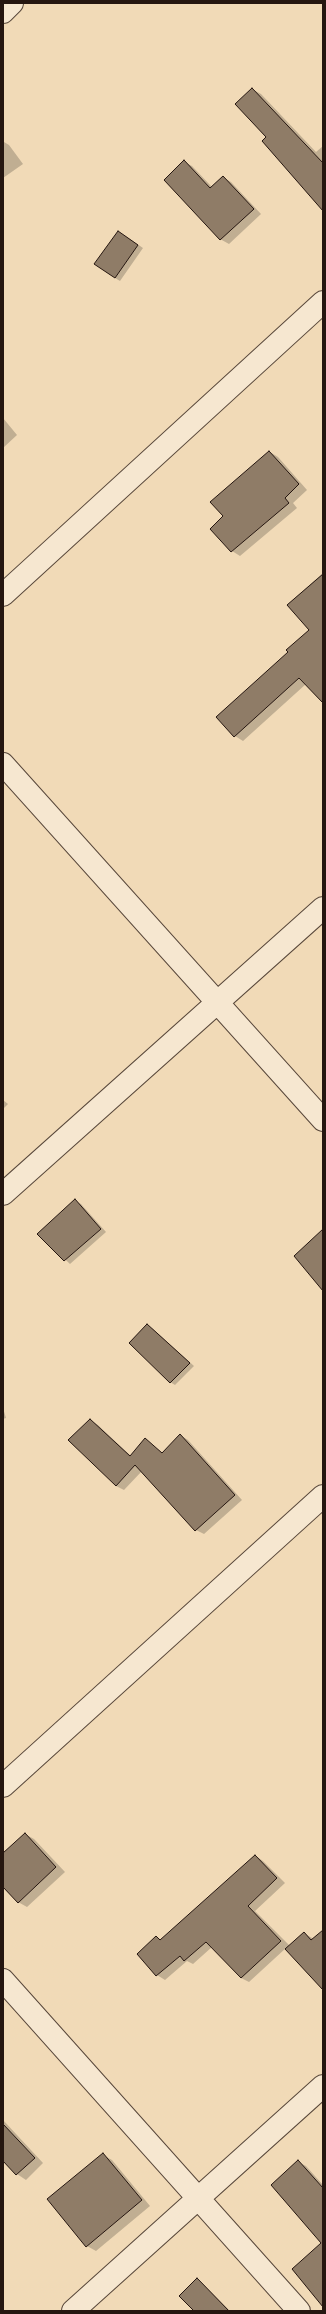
<!DOCTYPE html>
<style>
body{margin:0}
#map{position:relative;width:326px;height:2314px;overflow:hidden;background:#f1dab7;font-family:"Sorts Mill Goudy",serif}
canvas{display:block}
.frame{position:absolute;inset:0;border:4px solid #251610;pointer-events:none}
</style>
<div id="map">
<canvas width="326" height="2314"></canvas>
<div class="frame"></div>
</div>
<script>
const c = document.querySelector('canvas').getContext('2d');
c.lineJoin = 'round';
function paint(path, color) { c.fillStyle = color; c.fill(path, 'evenodd'); }
const toPath = rows => new Path2D(rows.map(r => 'M' + r).join(''));
function stroke(path, color, width, dash) { c.strokeStyle = color; c.lineWidth = width; c.lineCap = dash ? 'butt' : 'round'; c.setLineDash(dash || []); c.stroke(path); }
paint(toPath([
 [252,89,261,94,316,152,323,146,323,209,267,137],
 [4,142,9,145,23,164,3,178],
 [184,162,192,166,212,187,223,177,231,182,261,214,229,244,220,239],
 [124,235,143,248,120,281,115,278],
 [3,418,17,435,3,448],
 [270,452,278,457,307,490,293,503,297,508,240,556,232,551,224,516],
 [323,573,323,701,306,684,243,741,235,736,289,652,310,630,288,604],
 [3,1100,8,1104,3,1109],
 [75,1201,81,1204,106,1232,70,1264,39,1234],
 [152,1328,194,1366,175,1385,170,1382],
 [3,1408,6,1418,3,1419],
 [90,1420,98,1425,131,1456,145,1440,163,1453,180,1435,188,1440,242,1500,204,1534,196,1530,142,1471,124,1490,116,1486],
 [25,1834,34,1839,65,1872,27,1907,18,1902,3,1886,3,1854],
 [256,1856,263,1861,285,1883,255,1911,290,1946,305,1934,314,1939,323,1931,323,1988,286,1948,249,1982,241,1978,212,1947,193,1964,187,1961,165,1980,157,1975,139,1954,157,1937,161,1940],
 [3,2120,43,2163,26,2180,17,2174,3,2160],
 [103,2155,112,2160,150,2206,96,2251,87,2246],
 [298,2162,306,2166,323,2185,323,2244],
 [197,2280,202,2283,229,2310,196,2311]
]), '#0003');
const building = toPath([
 [252,88,323,163,323,211,262,141,266,137,235,104,252,88],
 [184,160,210,188,223,176,254,209,220,240,164,180,184,160],
 [118,231,138,245,115,278,94,264,118,231],
 [269,451,299,484,285,498,289,503,231,552,210,529,223,516,210,502,269,451],
 [323,574,323,703,299,678,234,737,216,717,288,652,286,650,309,630,287,605,323,574],
 [75,1199,101,1229,64,1261,37,1234,75,1199],
 [323,1229,323,1291,294,1256,323,1229],
 [147,1324,190,1363,170,1383,129,1343,147,1324],
 [90,1419,130,1456,145,1438,162,1453,180,1434,235,1495,195,1531,135,1465,116,1486,68,1440,90,1419],
 [25,1833,56,1867,18,1903,3,1887,3,1853,25,1833],
 [255,1855,277,1878,248,1906,281,1941,241,1978,206,1942,184,1961,180,1956,156,1976,137,1954,156,1936,160,1940,255,1855],
 [323,1930,323,1990,285,1949,304,1932,311,1940,323,1930],
 [3,2124,35,2158,16,2175,3,2161,3,2124],
 [103,2153,142,2200,86,2247,47,2199,103,2153],
 [298,2160,323,2188,323,2307,292,2269,321,2243,271,2185,298,2160],
 [197,2278,229,2311,194,2311,179,2296,197,2278]
]);
paint(building, '#8f7c67');
stroke(building, '#251610', 1);
const street = toPath([
 [3,12,12,3],
 [3,595,323,302],
 [3,764,323,1120],
 [3,1194,323,908],
 [3,1786,323,1496],
 [3,1980,299,2311],
 [73,2311,323,2086]
]);
stroke(street, '#58473a', 24);
stroke(street, '#f6e7d0', 22);
</script>
